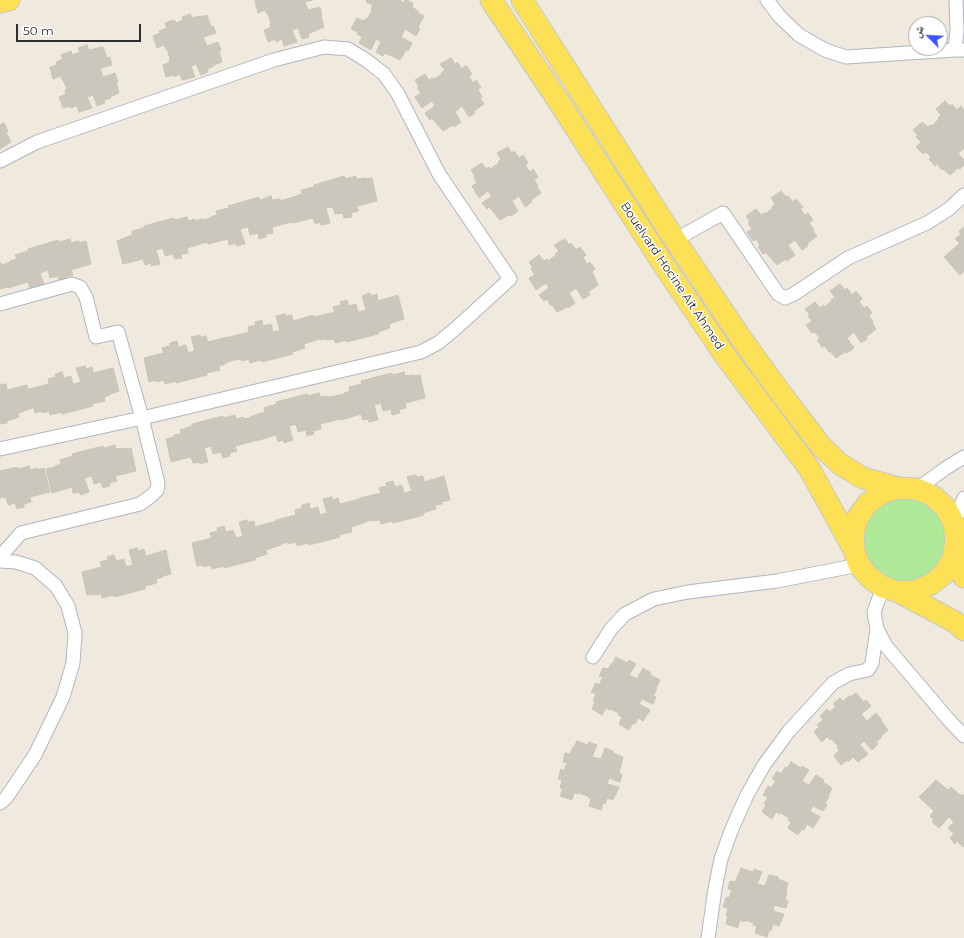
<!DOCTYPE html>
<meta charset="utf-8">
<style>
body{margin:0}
#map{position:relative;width:964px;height:938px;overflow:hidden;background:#efe9de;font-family:Montserrat,"Noto Naskh Arabic",sans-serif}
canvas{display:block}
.north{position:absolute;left:908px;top:16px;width:40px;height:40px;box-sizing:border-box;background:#fff;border:1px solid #ababab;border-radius:50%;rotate:294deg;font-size:11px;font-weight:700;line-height:16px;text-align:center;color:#2d2d2d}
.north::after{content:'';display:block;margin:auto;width:14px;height:18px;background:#3c54ff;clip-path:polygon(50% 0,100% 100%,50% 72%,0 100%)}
.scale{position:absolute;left:16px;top:24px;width:125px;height:18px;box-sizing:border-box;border:2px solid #2d2d2d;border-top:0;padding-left:5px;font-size:12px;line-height:14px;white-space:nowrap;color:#2d2d2d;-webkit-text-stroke:3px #fff;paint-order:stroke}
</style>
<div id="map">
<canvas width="964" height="938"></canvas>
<div class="north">ش</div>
<div class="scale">50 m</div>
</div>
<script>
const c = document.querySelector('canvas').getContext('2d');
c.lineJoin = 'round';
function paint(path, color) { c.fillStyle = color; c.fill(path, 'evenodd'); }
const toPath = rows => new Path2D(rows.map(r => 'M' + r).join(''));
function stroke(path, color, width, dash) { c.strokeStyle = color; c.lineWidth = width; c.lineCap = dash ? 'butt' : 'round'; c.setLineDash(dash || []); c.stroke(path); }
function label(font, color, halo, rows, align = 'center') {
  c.font = font + ' Montserrat,sans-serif'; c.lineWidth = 3; c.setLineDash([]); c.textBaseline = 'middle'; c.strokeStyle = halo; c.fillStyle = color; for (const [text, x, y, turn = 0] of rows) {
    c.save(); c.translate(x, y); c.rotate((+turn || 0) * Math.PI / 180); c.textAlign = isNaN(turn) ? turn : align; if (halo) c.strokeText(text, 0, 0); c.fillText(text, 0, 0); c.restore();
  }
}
paint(toPath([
 '864 540a41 41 0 1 1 82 0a41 41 0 1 1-82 0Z'
]), '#aeea97');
const building = toPath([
 [257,0,312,0,305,2,308,10,320,7,322,15,321,16,324,27,308,34,309,37,302,39,298,28,292,30,297,42,284,46,282,39,276,42,275,39,268,42,264,30,271,27,270,24,271,23,268,14,267,14,265,10,258,13,255,1,257,0],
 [367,0,399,0,404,3,405,0,407,0,413,3,412,7,418,11,418,13,424,16,418,27,420,29,416,36,405,29,401,37,412,43,408,51,406,50,400,60,385,53,383,56,376,52,381,42,376,39,371,50,359,43,362,37,357,34,358,32,351,29,357,18,364,21,366,18,368,19,372,10,371,9,373,5,366,2,367,0],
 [190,14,192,18,199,16,200,17,207,15,211,27,213,26,216,33,203,37,207,46,218,42,221,50,219,51,222,62,214,65,214,66,207,69,208,72,201,75,196,64,191,66,195,77,182,80,180,74,174,77,173,75,166,77,163,65,170,62,169,59,170,58,167,49,166,49,164,45,157,48,153,36,160,33,159,31,167,28,165,23,174,20,176,23,183,20,182,17,190,14],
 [87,45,89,50,103,47,107,58,110,57,112,65,100,68,103,77,115,73,118,82,116,82,119,93,110,97,111,98,104,100,105,103,97,106,93,95,87,97,92,108,79,112,77,106,70,108,70,106,63,108,59,97,66,94,65,90,67,89,63,80,62,80,61,76,53,79,50,67,57,65,56,62,63,59,61,55,71,51,72,55,80,52,78,48,87,45],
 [451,58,455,64,457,62,462,69,466,65,472,74,469,76,473,83,476,80,481,87,478,90,482,97,480,98,484,104,474,111,475,113,469,117,462,106,455,112,461,122,454,127,453,125,443,131,432,118,430,120,425,113,435,106,432,101,422,108,415,97,421,93,417,88,419,87,415,80,425,74,429,80,433,78,434,79,442,74,441,73,445,70,440,64,451,58],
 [945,101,950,106,952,104,957,110,961,106,964,110,964,148,958,154,964,160,964,165,960,169,958,168,950,175,943,169,942,170,937,164,935,166,929,159,931,157,926,152,923,154,916,147,921,142,916,137,918,136,913,130,922,122,928,127,930,125,932,126,939,119,938,118,941,115,936,109,945,101],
 [4,123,8,131,6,132,11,142,0,149,0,125,4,123],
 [508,147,512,153,514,151,519,158,523,155,528,163,525,165,530,172,533,169,538,177,534,180,538,186,537,187,541,193,531,200,532,202,525,207,519,196,512,201,518,211,511,216,509,215,500,220,489,207,487,209,482,203,492,196,488,191,479,198,472,186,477,183,474,177,475,176,471,170,482,163,486,169,489,167,490,169,499,163,498,162,501,159,497,153,508,147],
 [344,176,345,179,356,176,357,179,365,178,365,179,372,178,377,201,357,206,358,211,351,213,352,217,344,218,343,213,335,214,333,207,326,208,330,223,321,225,321,222,315,224,313,218,293,223,287,199,302,194,301,190,314,187,314,185,344,176],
 [781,191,786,197,788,196,793,202,796,199,803,207,800,209,805,215,808,213,813,220,809,223,814,230,812,230,817,236,807,244,808,246,802,250,795,240,788,245,795,255,787,261,786,259,777,265,766,253,763,254,758,247,760,245,756,239,753,241,747,232,752,229,748,223,750,222,746,216,756,209,761,215,764,213,765,214,773,208,772,207,775,204,771,198,781,191],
 [271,196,272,200,280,199,280,201,287,199,292,222,272,227,273,233,266,234,266,237,259,239,258,233,250,235,248,227,240,229,245,244,236,246,236,243,229,245,228,239,208,244,202,220,211,218,211,217,217,215,216,211,229,208,228,206,259,197,260,200,271,196],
 [187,217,188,221,195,219,195,221,202,219,207,242,187,248,188,253,181,254,182,258,175,259,173,254,165,256,163,248,156,250,160,264,151,266,151,263,145,265,143,259,123,264,117,241,132,235,132,231,144,228,144,226,174,218,175,220,187,217],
 [964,227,964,271,960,275,944,257,960,243,955,239,961,234,959,231,964,227],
 [70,239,71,243,79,241,79,243,86,241,91,264,71,270,73,275,65,277,66,280,59,282,58,276,50,278,48,270,40,273,45,287,36,289,36,286,30,288,28,282,8,288,2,265,10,262,10,261,17,259,15,255,28,251,28,249,58,240,59,242,70,239],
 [565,239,569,245,571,243,576,250,580,247,586,255,583,257,587,264,590,262,595,269,592,272,596,279,595,279,598,285,588,292,590,295,583,299,576,288,569,293,575,303,568,308,567,307,557,312,552,305,551,306,547,299,544,301,539,295,549,288,546,283,536,290,529,278,535,275,531,269,533,268,529,262,539,255,544,261,547,259,548,261,556,255,555,254,559,251,554,245,565,239],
 [0,263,1,263,7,287,0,289,0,263],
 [840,284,845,290,847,288,852,295,856,291,862,299,859,302,864,308,867,306,872,313,869,316,873,322,872,323,876,329,866,337,867,339,861,343,854,332,847,338,854,348,847,353,845,352,836,358,830,351,829,352,825,346,822,347,817,340,820,338,815,332,812,333,806,325,812,321,808,316,810,315,805,309,815,302,820,308,823,305,824,307,832,301,831,300,835,297,830,291,840,284],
 [370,293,371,296,377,294,378,301,398,295,404,319,389,324,390,328,378,332,378,334,347,342,347,340,335,343,334,339,327,340,326,339,320,340,314,317,335,312,333,307,341,305,340,302,347,300,349,306,356,304,358,312,366,310,362,296,370,293],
 [285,314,286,316,292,315,293,321,313,315,319,339,304,344,305,348,292,352,293,354,262,362,261,360,250,363,249,359,242,361,241,359,234,360,229,337,249,332,248,327,256,325,255,322,262,320,263,326,271,324,273,332,280,330,276,316,285,314],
 [200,335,200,337,206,336,208,342,228,337,234,360,225,363,225,364,219,366,220,370,207,373,207,375,176,383,176,381,165,384,164,380,156,382,156,380,149,382,144,358,164,353,162,348,170,346,170,343,177,341,178,347,186,345,188,353,195,351,191,337,200,335],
 [85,366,86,369,92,367,93,373,113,368,119,391,110,394,110,395,104,397,105,401,92,404,93,406,62,414,61,412,50,415,49,411,42,413,41,411,35,413,29,389,49,384,48,379,56,377,55,374,62,372,64,378,71,376,73,384,81,382,76,368,85,366],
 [404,372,405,376,413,375,413,376,420,375,425,398,405,403,406,408,399,410,400,413,392,415,391,409,383,411,381,403,374,405,378,420,369,422,369,419,363,420,361,414,341,420,335,396,344,394,344,393,350,391,349,387,362,384,361,381,392,373,393,375,404,372],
 [6,384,7,390,27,385,33,408,18,413,19,417,7,421,7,423,0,424,0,385,6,384],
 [319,393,320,397,327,396,328,397,335,396,340,419,320,424,321,429,313,431,314,434,307,436,306,430,298,432,296,424,289,426,293,440,284,443,283,440,278,442,276,435,256,441,250,417,265,412,264,408,277,404,276,402,307,394,308,396,319,393],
 [235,415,236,419,243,417,243,419,250,418,255,441,235,446,237,451,229,453,230,456,223,458,221,452,213,454,211,446,204,448,208,462,200,464,199,462,193,463,191,457,171,462,166,439,174,437,174,435,181,434,180,430,192,426,192,424,223,416,223,418,235,415],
 [115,445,116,449,124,448,124,449,131,448,136,471,115,476,117,481,109,483,110,486,103,488,101,482,94,484,92,476,84,478,89,492,80,495,80,492,73,493,72,487,52,493,46,469,55,467,55,466,61,464,60,460,73,456,72,454,103,446,104,448,115,445],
 [29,466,30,470,38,468,38,470,44,468,50,492,30,497,31,502,24,504,24,507,17,509,15,503,8,505,6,497,0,498,0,471,17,467,18,469,29,466],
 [416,475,417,477,423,476,424,482,444,476,450,500,441,502,442,504,435,505,436,509,423,513,424,515,393,523,392,521,381,524,380,520,372,521,372,520,366,521,360,498,381,493,379,488,387,486,386,483,393,481,395,487,402,485,404,493,412,491,407,477,416,475],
 [332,497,332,500,338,498,340,504,360,499,366,522,351,527,352,532,339,535,340,537,309,545,308,543,297,546,296,542,288,544,288,542,281,544,276,520,296,515,295,510,302,508,302,505,309,503,310,509,318,507,320,515,327,513,323,499,332,497],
 [247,520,248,522,254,521,255,527,276,521,281,545,266,550,267,554,255,558,255,560,224,568,224,566,212,569,211,565,204,567,203,565,197,566,192,543,212,538,210,533,218,531,217,528,224,526,226,532,233,530,236,538,243,536,239,522,247,520],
 [137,548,138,551,144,549,146,556,166,550,171,574,163,576,163,577,156,579,157,583,145,586,145,589,114,597,114,595,102,598,101,594,94,595,93,594,87,595,82,572,102,567,100,562,108,560,107,557,114,555,116,561,124,559,126,567,133,565,129,550,137,548],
 [616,657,627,663,629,660,636,664,629,675,637,679,643,668,651,673,650,675,660,680,656,689,657,689,653,696,656,697,653,704,642,699,639,704,650,710,643,721,638,718,635,724,633,723,629,730,619,724,622,717,618,715,619,713,610,709,610,710,606,708,602,715,592,709,595,702,593,701,596,694,591,692,596,683,599,685,603,677,599,676,603,668,608,669,612,663,613,663,616,657],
 [856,693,864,702,866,700,871,706,861,714,867,721,876,713,882,720,881,721,888,730,881,736,882,737,876,742,878,744,872,750,864,741,860,745,868,754,858,762,853,757,848,762,847,760,841,765,834,756,839,750,837,747,838,746,831,739,830,740,827,737,822,742,814,732,819,727,817,725,823,720,820,716,827,709,830,712,836,706,833,704,840,698,843,701,849,696,850,697,856,693],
 [577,741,588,745,589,742,597,745,592,757,601,759,605,748,613,751,613,753,623,757,619,773,622,774,620,782,609,778,607,784,619,787,613,800,607,798,605,804,603,803,601,810,589,806,591,799,588,797,588,796,579,793,578,794,574,793,572,800,560,796,563,789,560,788,562,780,558,779,561,769,564,771,567,763,563,762,565,753,570,754,573,747,574,747,577,741],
 [791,762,801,768,802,766,809,770,802,781,809,785,816,775,824,780,823,782,832,788,828,796,829,797,825,803,827,805,823,811,813,806,810,811,820,817,813,828,807,824,804,830,802,829,798,835,788,828,791,822,788,820,789,818,781,813,780,814,776,812,772,819,762,812,766,805,764,804,768,797,763,795,768,786,771,788,776,781,772,779,777,771,781,774,785,767,787,768,791,762],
 [936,780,948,790,951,787,961,796,962,794,964,796,964,846,963,847,957,841,955,844,950,838,954,834,948,828,954,822,949,817,939,828,932,822,934,820,930,816,934,811,919,797,936,780],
 [741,868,753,872,754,869,762,872,757,884,765,886,769,875,778,877,778,879,788,883,786,892,787,892,785,899,788,901,786,908,774,905,773,911,784,914,779,926,773,924,771,931,769,930,767,937,755,933,757,926,753,925,754,923,745,920,744,922,740,920,738,928,726,924,728,916,726,916,728,908,723,907,726,897,729,898,732,890,728,889,730,881,735,882,741,868]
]);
paint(building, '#cbc7bd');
stroke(building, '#cbc5b7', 1);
const minor = toPath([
 [767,0,780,17,799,35,825,50,846,57,955,50],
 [956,0,957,30,955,50,963,50],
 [0,161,37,142,274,60,324,47,348,49,366,60,384,74,398,94,439,174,510,279,455,329,438,343,421,352,142,418,0,449],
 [675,240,723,213,778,294,785,298,794,294,848,258,927,223,949,209,964,195],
 [0,304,72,284,80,287,86,297,96,337,118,332,142,418,158,483,157,490,151,496,140,504,21,533,0,557],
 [917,489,946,468,964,457],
 [954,524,964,498],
 [0,561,16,562,35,568,56,586,68,606,75,633,73,663,63,697,35,755,6,798,0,803],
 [883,587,874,612,877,629,886,646,947,718,964,736],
 [593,657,611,629,625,614,654,599,688,592,777,581,859,565],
 [708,938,715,889,721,859,731,831,747,795,764,765,789,731,833,683,849,674,868,670,872,663,877,629]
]);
const primary = toPath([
 [491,0,559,102,667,270,726,357,809,468,854,550],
 [522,0,675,240,741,338,783,396,821,446,840,464,863,478,899,488],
 [0,2,9,0],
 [956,541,953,558,944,574,931,584,916,591,899,592,883,587,870,578,859,565,854,550,853,533,858,517,868,503,882,493,899,488,917,489,933,496,946,508,954,524,956,541,964,577],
 [899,592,955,622,964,630]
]);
stroke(minor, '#b2b4c1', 15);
stroke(primary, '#c8c8c8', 23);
stroke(minor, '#fff', 13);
stroke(primary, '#fce056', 21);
label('12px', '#2d2d2d', '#fff', [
 ["Bouelvard Hocine Ait Ahmed",672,276,56]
]);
</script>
